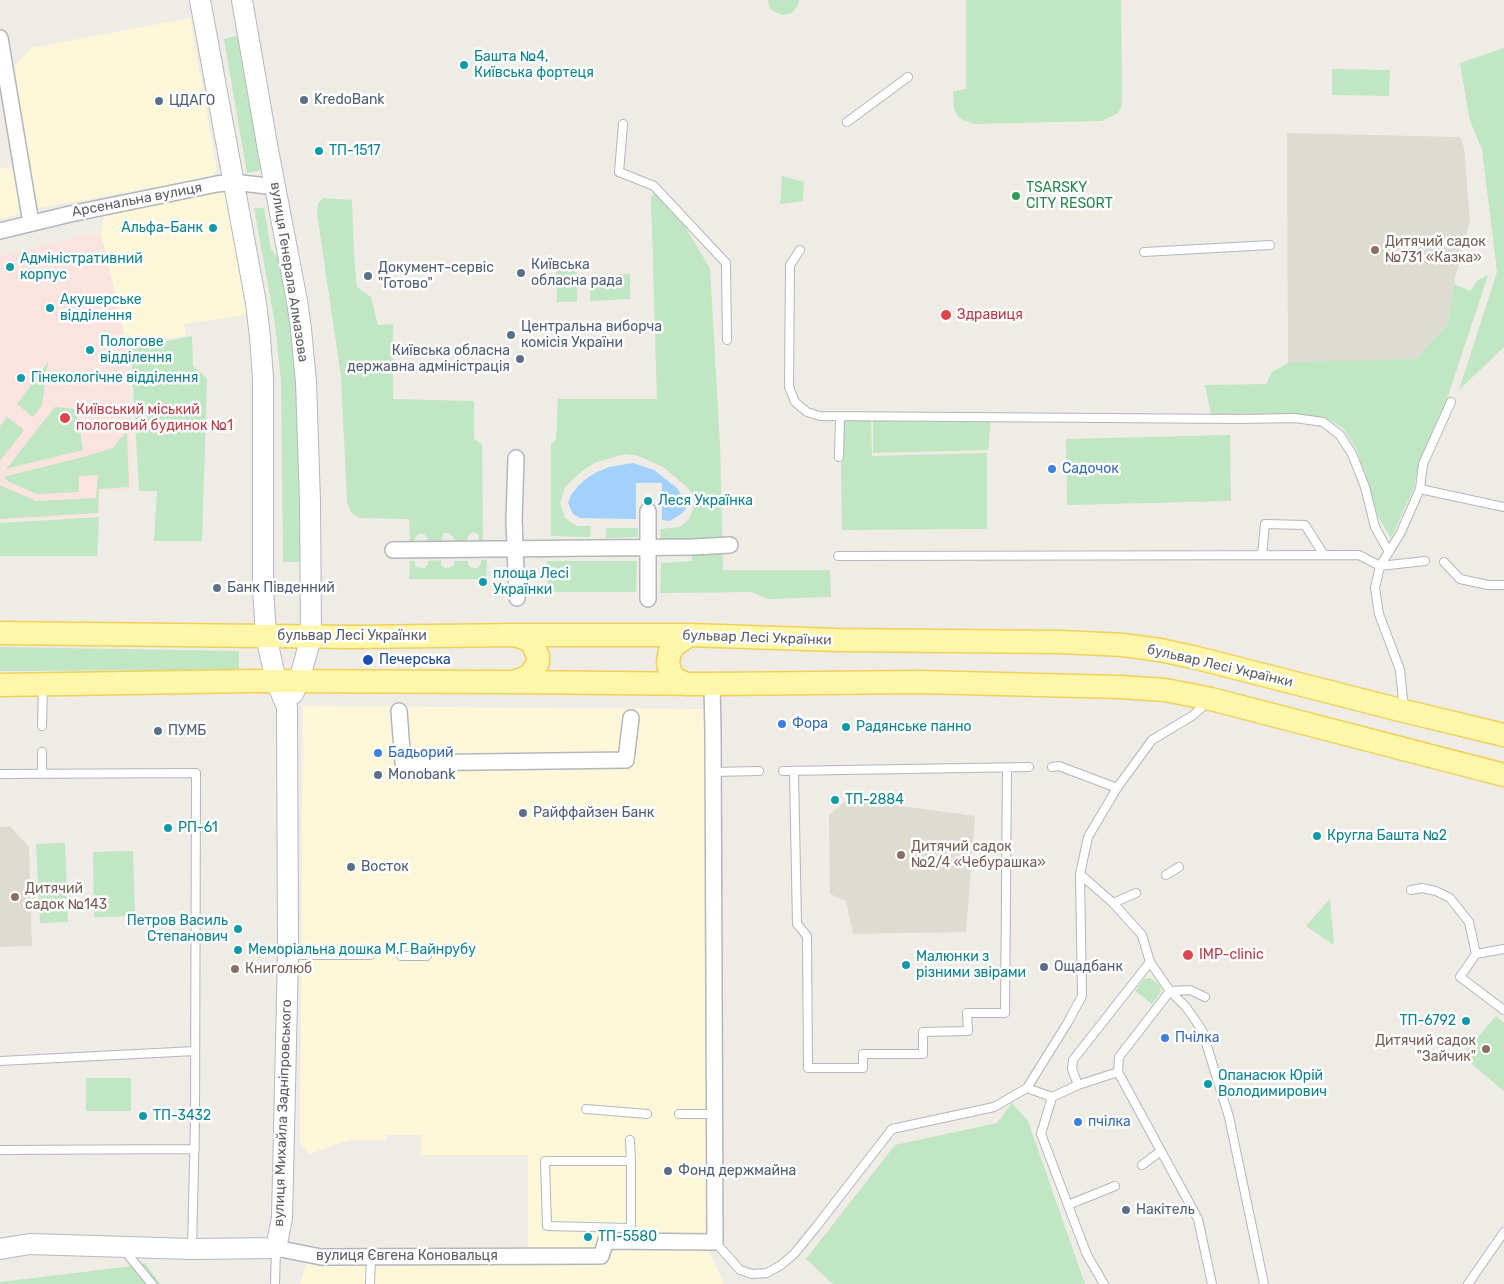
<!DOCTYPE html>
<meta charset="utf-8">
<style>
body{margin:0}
canvas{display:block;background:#eeece4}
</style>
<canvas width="1504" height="1284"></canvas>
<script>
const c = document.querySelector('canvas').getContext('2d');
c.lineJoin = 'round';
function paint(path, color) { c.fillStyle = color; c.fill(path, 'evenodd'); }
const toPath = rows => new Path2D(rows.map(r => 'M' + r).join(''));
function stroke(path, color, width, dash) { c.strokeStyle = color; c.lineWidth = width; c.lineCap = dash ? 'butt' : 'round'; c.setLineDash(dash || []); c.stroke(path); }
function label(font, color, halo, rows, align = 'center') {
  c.font = font + ' Rubik,sans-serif'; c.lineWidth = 5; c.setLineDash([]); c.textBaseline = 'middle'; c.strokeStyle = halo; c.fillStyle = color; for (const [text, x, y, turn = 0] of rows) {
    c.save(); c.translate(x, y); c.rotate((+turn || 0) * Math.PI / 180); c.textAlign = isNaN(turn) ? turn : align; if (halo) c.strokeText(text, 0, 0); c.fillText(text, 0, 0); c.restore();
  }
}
paint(toPath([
 [190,18,217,169,210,177,38,208,10,71,31,48],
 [16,166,23,204,19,214,0,219,0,169],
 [214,190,221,191,227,196,251,314,184,324,186,335,127,347,101,234,104,217],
 [303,706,705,709,708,714,707,1247,724,1284,300,1284,310,1251,528,1247,528,1155,421,1155,421,1135,387,1135,387,1140,350,1140,309,1154,300,1142]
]), '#fdf7d9');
paint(toPath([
 [1287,133,1460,137,1464,147,1470,221,1455,279,1447,325,1415,359,1288,363],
 [848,799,975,816,966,932,853,934,846,901,830,894,829,815],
 [10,826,29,847,32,946,0,947,0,827]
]), '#dedcd2');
paint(toPath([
 [101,234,127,347,133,490,100,491,99,515,0,521,0,256,78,237]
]), '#fbe4e0');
paint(toPath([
 [768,0,799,0,798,5,792,13,782,15,773,11,769,7],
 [966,0,1121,0,1122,105,1118,113,1102,121,974,124,963,120,958,117,954,108,953,91,966,89],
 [237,36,261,170,247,173,224,39],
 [1504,48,1504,347,1459,390,1497,272,1482,149,1470,121,1460,63],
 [1332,69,1390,70,1389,96,1332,95],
 [782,176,804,182,803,201,780,204],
 [653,194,668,199,710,268,720,445,723,570,830,570,831,597,768,599,751,592,660,593,661,563,692,561,693,540,661,540,660,529,680,527,688,520,693,510,694,497,687,487,663,467,639,456,626,454,596,462,582,471,565,487,560,503,565,518,577,526,591,526,590,537,551,536,551,444,556,439,558,399,657,399,651,197],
 [323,198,352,200,354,255,357,287,371,297,378,325,393,324,393,399,474,401,474,439,482,444,483,540,478,540,479,535,474,532,469,534,467,540,455,542,453,537,449,533,444,533,442,537,442,541,428,541,427,537,424,534,418,534,415,538,414,542,410,542,409,519,359,518,351,512,347,502,341,377,317,213,318,204],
 [254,208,264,208,271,249,280,261,290,317,299,394,300,562,283,562,281,381,275,324],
 [556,267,577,267,577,302,557,302],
 [630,274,630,299,590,301,590,276],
 [1488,275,1447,399,1418,466,1414,488,1391,538,1378,517,1357,450,1343,428,1324,417,1211,414,1205,385,1266,384,1272,372,1290,362,1415,359,1447,325,1454,284,1470,291,1478,280],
 [192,336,193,366,207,378,202,541,154,541,157,491,139,491,131,349],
 [48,362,42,405,33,417,17,404],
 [55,407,77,409,83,450,6,469],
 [840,416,871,417,872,456,987,453,987,529,842,530],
 [7,417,24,430,0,461,0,426],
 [873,419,991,419,988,450,873,453],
 [127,431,129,487,99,489,98,513,0,519,0,485,36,501,96,498,98,475,79,476,79,492,37,494,9,482,3,477,83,457,113,448],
 [1230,435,1231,501,1067,505,1066,439],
 [99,517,97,556,0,556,0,523],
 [606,528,638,528,638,537,606,538],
 [441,560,441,565,445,568,451,567,454,565,454,561,468,561,468,565,472,568,478,568,481,564,481,560,487,560,486,579,409,579,410,561,415,561,415,566,421,568,425,568,428,564,428,561],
 [547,561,637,561,636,592,548,592],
 [0,647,239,651,239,670,0,671],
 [65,843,68,922,40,923,36,844],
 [133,851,135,916,94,917,93,852],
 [1330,899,1334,945,1306,926],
 [1150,978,1160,985,1161,992,1152,1004,1135,991,1144,979],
 [1496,1016,1504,1023,1504,1091,1462,1056],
 [86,1078,131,1078,131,1111,86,1111],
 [1012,1103,1028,1121,1085,1284,833,1284,806,1259,895,1145,997,1123],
 [145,1263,160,1284,0,1284,0,1282,125,1267]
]), '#c0e6c3');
paint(toPath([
 [633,463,654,470,677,488,686,502,686,509,681,514,670,521,662,520,662,483,636,483,636,519,580,518,573,514,568,503,571,495,578,486,587,478,597,472,609,467]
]), '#a3d1fe');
const lane = toPath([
 [847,122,908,77],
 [623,124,619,172,654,186,726,263,727,340],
 [800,250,790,265,789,387,795,402,807,412,820,416,1242,419,1295,418,1323,422,1340,435,1352,454,1365,487,1375,527,1389,552],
 [1144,252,1270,245],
 [839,457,840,416],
 [1420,489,1504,507],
 [1262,555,1265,524,1305,525,1324,555],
 [838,556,1359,555,1380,566,1425,561],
 [1444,562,1460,579,1488,585,1504,585],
 [1404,709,1400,670,1379,614,1375,588,1380,566,1400,534,1420,489,1423,464,1451,402],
 [42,726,43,686],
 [42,752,42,774],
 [1052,767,1059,766,1117,788],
 [783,771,1029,767],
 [794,771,797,924,807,936,808,1068,863,1068,863,1054,923,1054,923,1032,968,1031,967,1013,1005,1013,1007,768],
 [714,772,759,771],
 [0,774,196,773,195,1123,192,1248],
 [1166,875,1179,867],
 [1411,890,1422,888,1436,891,1450,898,1469,922,1476,954],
 [1113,903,1136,893],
 [1504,949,1476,954,1460,977,1504,1010],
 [290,955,370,955],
 [401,956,427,956],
 [1150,962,1170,991,1186,1007,1202,1030,1229,1117,1264,1284],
 [0,1061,195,1051],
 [1118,1072,1119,1057,1170,991,1190,990,1205,997],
 [1078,1085,1118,1072,1198,1219,1212,1284],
 [1027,1088,1068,1022,1082,996,1080,874,1088,837,1117,788,1152,740,1192,716,1208,702],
 [1052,1097,1041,1134,1087,1255,1104,1284],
 [586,1109,647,1114],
 [679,1114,715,1114],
 [630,1140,631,1161,631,1228,547,1226,545,1161,631,1161],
 [0,1150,195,1149],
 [1142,1165,1161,1151],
 [1068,1205,1115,1186],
 [715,1242,740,1270,752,1274,767,1273,781,1265,794,1254,816,1227,892,1129,994,1107,1027,1088,1052,1097,1078,1085,1072,1069,1073,1060,1150,962,1142,935,1113,903,1080,874],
 [124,1250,152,1284],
 [275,1284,276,1249],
 [370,1284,371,1257],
 [1468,1284,1504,1232]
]);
const street = toPath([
 [0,38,31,223],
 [0,231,70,214,217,184,233,182,276,187],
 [516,458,514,520,517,598],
 [393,550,693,547,730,545],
 [648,599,648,511],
 [399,711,403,763,626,760,631,718],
 [276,1248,321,1257,601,1256,606,1241,715,1242,713,732,712,684]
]);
const secondary = toPath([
 [242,0,268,150,297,301,301,329,306,382,310,502,311,637,299,681,293,694],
 [0,1249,30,1244,192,1249,276,1248,282,1218,288,955,287,707,276,681,266,636,263,588,263,378,260,337,256,303,200,0]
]);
const primary = toPath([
 [0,633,354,637,515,635,689,635,837,640,1062,642,1123,645,1160,650,1197,658,1404,711,1504,735],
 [514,682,527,677,532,673,538,662,538,656,533,645,529,640,515,635],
 [686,684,676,679,672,675,669,668,668,661,670,651,675,645,689,635],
 [0,685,254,681,514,682,712,684,920,682,1120,687,1165,690,1211,699,1504,775]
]);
stroke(lane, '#b4b6bb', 10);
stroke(street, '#b4b6bb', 18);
stroke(secondary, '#b5b8be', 22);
stroke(primary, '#f0d05b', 25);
stroke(lane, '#fff', 8);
stroke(street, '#fff', 15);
stroke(secondary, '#fff', 20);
stroke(primary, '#fef6a8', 22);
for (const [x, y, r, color] of [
 [464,65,5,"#0f9aa8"],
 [304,100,5,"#5c6f8a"],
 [159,101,5,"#5c6f8a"],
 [319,151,5,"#0f9aa8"],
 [1016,196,5,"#2e9e5b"],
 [213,228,5,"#0f9aa8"],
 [1375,250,5,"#8d6e63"],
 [10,267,5,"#0f9aa8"],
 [521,273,5,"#5c6f8a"],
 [368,276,5,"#5c6f8a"],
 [50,308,5,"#0f9aa8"],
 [946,315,6,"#e0444e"],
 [511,335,5,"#5c6f8a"],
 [90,350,5,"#0f9aa8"],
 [520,359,5,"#5c6f8a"],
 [21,378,5,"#0f9aa8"],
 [65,418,6,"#e0444e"],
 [1052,469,5,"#3f7fe0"],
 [648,501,5,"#0f9aa8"],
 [483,582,5,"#0f9aa8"],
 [217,588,5,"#5c6f8a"],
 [368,660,6,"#1a4fb4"],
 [782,724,5,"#3f7fe0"],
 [846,727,5,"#0f9aa8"],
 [158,731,5,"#5c6f8a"],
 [378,753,5,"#3f7fe0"],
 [378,775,5,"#5c6f8a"],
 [835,800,5,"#0f9aa8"],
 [523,813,5,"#5c6f8a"],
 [168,828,5,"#0f9aa8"],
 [1317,836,5,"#0f9aa8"],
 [901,855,5,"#8d6e63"],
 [351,867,5,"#5c6f8a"],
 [15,897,5,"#8d6e63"],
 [238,929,5,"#0f9aa8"],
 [238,950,5,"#0f9aa8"],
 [1188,955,6,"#e0444e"],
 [906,965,5,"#0f9aa8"],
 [1044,967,5,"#5c6f8a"],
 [235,969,5,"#8d6e63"],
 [1466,1021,5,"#0f9aa8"],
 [1165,1038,5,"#3f7fe0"],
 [1486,1049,5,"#8d6e63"],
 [1208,1084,5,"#0f9aa8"],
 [143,1116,5,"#0f9aa8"],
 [1078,1122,5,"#3f7fe0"],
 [668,1171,5,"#5c6f8a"],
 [1126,1210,5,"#5c6f8a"],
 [588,1237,5,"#0f9aa8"]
]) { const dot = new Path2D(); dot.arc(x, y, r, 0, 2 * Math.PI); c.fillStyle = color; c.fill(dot); stroke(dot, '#fff', 2); }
label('14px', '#0d838f', '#fff', [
 ["Башта №4,",474,57],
 ["Київська фортеця",474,73],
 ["ТП-1517",329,151],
 ["Альфа-Банк",203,228,"right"],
 ["Адміністративний",20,259],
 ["корпус",20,275],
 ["Акушерське",60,300],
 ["відділення",60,316],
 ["Пологове",100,342],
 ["відділення",100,358],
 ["Гінекологічне відділення",31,378],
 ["Леся Українка",658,501],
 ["площа Лесі",493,574],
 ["Українки",493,590],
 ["Радянське панно",856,727],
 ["ТП-2884",845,800],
 ["РП-61",178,828],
 ["Кругла Башта №2",1327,836],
 ["Петров Василь",228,921,"right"],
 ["Степанович",228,937,"right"],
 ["Меморіальна дошка М.Г Вайнрубу",248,950],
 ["Малюнки з",916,957],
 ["різними звірами",916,973],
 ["ТП-6792",1456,1021,"right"],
 ["Опанасюк Юрій",1218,1076],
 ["Володимирович",1218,1092],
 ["ТП-3432",153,1116],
 ["ТП-5580",598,1237]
], 'left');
label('14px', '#4e5e75', '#fff', [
 ["KredoBank",314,100],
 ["ЦДАГО",169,101],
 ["Київська",531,265],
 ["обласна рада",531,281],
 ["Документ-сервіс",378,268],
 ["\"Готово\"",378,284],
 ["Центральна виборча",521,327],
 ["комісія України",521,343],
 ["Київська обласна",510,351,"right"],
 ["державна адміністрація",510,367,"right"],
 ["Банк Пiвденний",227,588],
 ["ПУМБ",168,731],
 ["Monobank",388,775],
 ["Райффайзен Банк",533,813],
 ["Восток",361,867],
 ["Ощадбанк",1054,967],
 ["Фонд держмайна",678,1171],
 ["Накітель",1136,1210]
], 'left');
label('14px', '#27864d', '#fff', [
 ["TSARSKY",1026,188],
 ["CITY RESORT",1026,204]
], 'left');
label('14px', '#5c5f64', '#fff', [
 ["Арсенальна вулиця",137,200,-11],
 ["вулиця Генерала Алмазова",289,272,81],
 ["бульвар Лесі Українки",352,636],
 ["бульвар Лесі Українки",757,638,2],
 ["бульвар Лесі Українки",1220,666,13],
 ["вулиця Михайла Задніпровського",283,1113,-88],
 ["вулиця Євгена Коновальця",407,1256]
]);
label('14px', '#785e54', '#fff', [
 ["Дитячий садок",1385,242],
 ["№731 «Казка»",1385,258],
 ["Дитячий садок",911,847],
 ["№2/4 «Чебурашка»",911,863],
 ["Дитячий",25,889],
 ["садок №143",25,905],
 ["Книголюб",245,969],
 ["Дитячий садок",1476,1041,"right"],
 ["\"Зайчик\"",1476,1057,"right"]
], 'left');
label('14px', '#be3a42', '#fff', [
 ["Здравиця",957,315],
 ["Київський міський",76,410],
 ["пологовий будинок №1",76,426],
 ["IMP-clinic",1199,955]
], 'left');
label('14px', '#366cbe', '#fff', [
 ["Садочок",1062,469],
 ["Фора",792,724],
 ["Бадьорий",388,753],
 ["Пчілка",1175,1038],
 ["пчілка",1088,1122]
], 'left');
label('14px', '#164399', '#fff', [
 ["Печерська",379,660]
], 'left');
</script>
